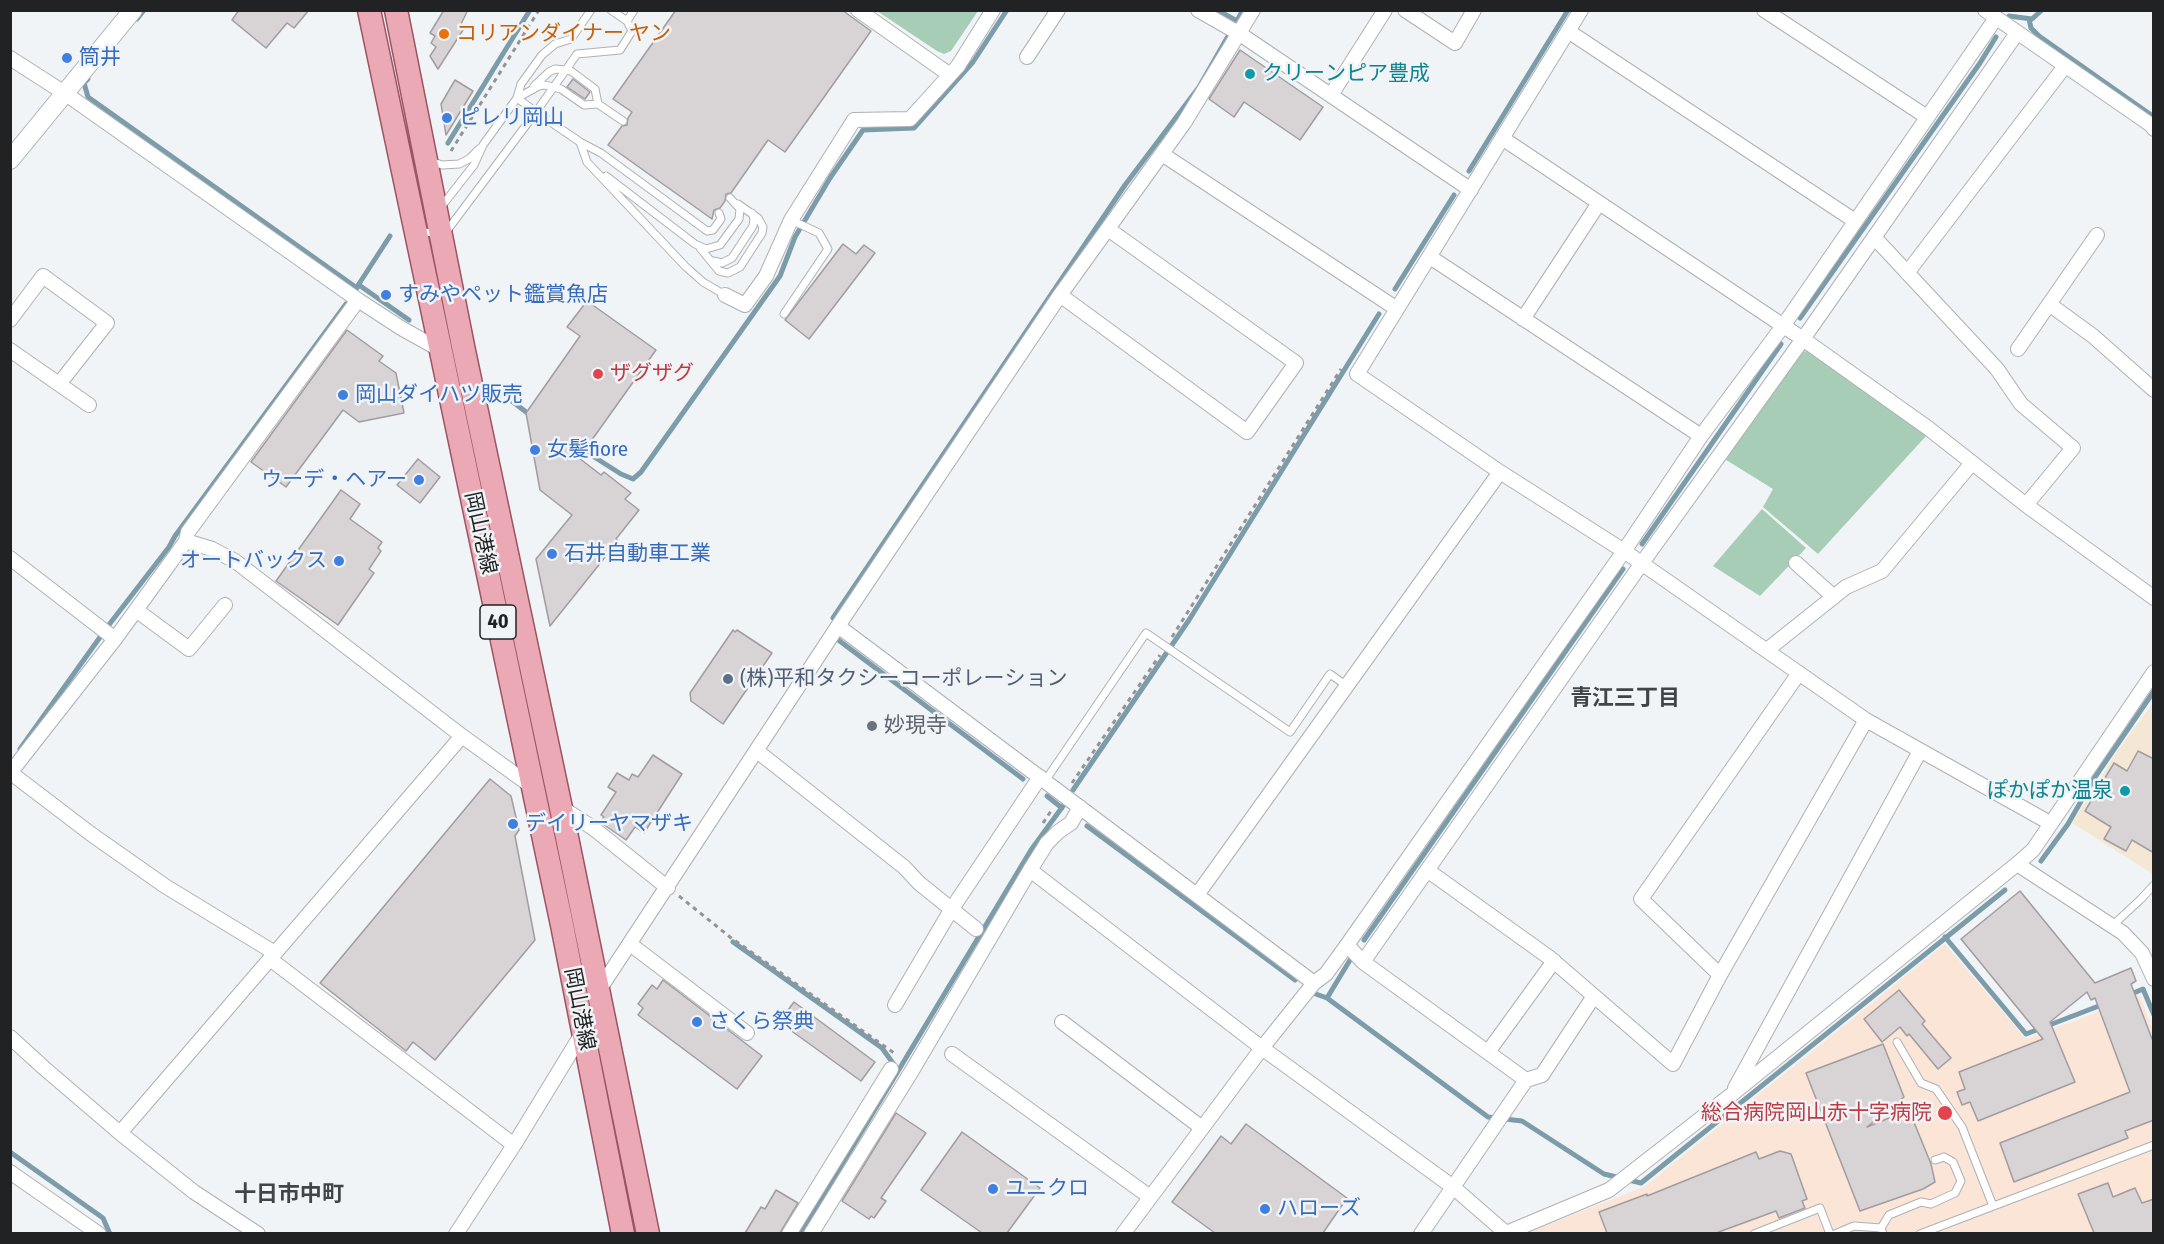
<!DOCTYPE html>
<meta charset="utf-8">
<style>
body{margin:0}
#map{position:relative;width:2164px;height:1244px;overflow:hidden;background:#f1f4f7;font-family:"Fira Sans Condensed",sans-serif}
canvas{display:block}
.frame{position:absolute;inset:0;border:12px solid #212223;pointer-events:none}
</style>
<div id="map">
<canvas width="2164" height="1244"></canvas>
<div class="frame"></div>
</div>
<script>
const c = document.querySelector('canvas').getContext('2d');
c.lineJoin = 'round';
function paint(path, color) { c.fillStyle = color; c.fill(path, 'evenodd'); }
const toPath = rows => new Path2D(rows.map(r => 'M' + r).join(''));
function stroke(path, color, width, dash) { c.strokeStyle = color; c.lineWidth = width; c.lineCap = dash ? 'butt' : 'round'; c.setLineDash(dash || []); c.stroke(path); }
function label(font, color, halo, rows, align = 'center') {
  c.font = font + ' "Fira Sans Condensed","Noto Sans JP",sans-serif'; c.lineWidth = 5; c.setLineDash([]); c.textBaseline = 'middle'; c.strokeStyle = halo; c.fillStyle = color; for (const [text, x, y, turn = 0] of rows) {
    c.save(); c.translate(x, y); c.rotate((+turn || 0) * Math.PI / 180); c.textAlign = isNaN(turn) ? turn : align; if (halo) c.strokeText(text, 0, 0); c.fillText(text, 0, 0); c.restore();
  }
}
paint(toPath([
 [2153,703,2153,874,2072,823,2116,753]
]), '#f4e8d4');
paint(toPath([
 [1945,944,2026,1039,2140,996,2153,1030,2153,1233,1524,1234,1644,1187]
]), '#fae5d7');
paint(toPath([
 [877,11,978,11,951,51,944,54,937,51],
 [1808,351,1927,435,1818,554,1763,507,1773,489,1723,458,1799,352],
 [1762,509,1806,548,1760,596,1713,566]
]), '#a8cdb7');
stroke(toPath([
 [1217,10,1237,21],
 [2009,16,2032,19,2042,10],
 [137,19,144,10],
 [2029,19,2031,28,2039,36,2154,117],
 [88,79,84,83,88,97,357,288],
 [448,143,530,10],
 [1469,171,1568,10],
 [359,285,409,320],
 [1395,289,1454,195],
 [355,290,390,236],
 [1800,318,1980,63,1996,37],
 [500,392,530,415],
 [580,448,621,474,633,479,641,472,780,276,795,237,830,178,863,130,914,128,973,62,1007,10],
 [1642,544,1781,344],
 [833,618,1125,185,1199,87,1243,10],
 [837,639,1023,779],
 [20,749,108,626,169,547,175,536,346,304],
 [1073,790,1189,620,1379,314],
 [1047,796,1062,808],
 [1087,826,1295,980],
 [2041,861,2068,824,2095,777,2154,691],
 [1945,937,2026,1034,2104,1004],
 [1364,940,1623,569],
 [733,942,882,1048,895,1066],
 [1313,993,1327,998,1350,960],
 [2129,995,2143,989,2154,1015],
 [1327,998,1488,1117,1522,1121,1604,1174,1641,1183,2005,890],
 [10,1152,103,1218,110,1234],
 [800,1234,1031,850,1063,806]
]), '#7c9caa', 5);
const building = toPath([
 [239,10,309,10,294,28,287,23,266,48,232,20,239,10],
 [444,10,468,10,459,28,463,30,438,69,430,56,436,47,431,43,435,36,430,33,444,10],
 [676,10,842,10,871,31,785,152,768,140,731,193,726,194,725,201,720,208,714,210,712,219,608,145,622,126,627,125,628,118,632,112,613,99,676,10],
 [1240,50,1323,107,1300,140,1244,102,1234,117,1209,99,1240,50],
 [573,79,590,92,585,99,567,87,573,79],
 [455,80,473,91,446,135,441,104,455,80],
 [843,244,856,254,864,245,875,253,809,339,785,320,843,244],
 [587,301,656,350,579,458,601,475,604,472,631,493,625,499,639,510,616,539,618,541,550,626,536,559,572,515,540,490,526,413,580,336,567,327,587,301],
 [347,330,383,356,379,361,396,373,404,413,359,422,343,410,286,487,251,462,347,330],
 [418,459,440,477,420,503,397,485,418,459],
 [341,490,360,504,350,519,382,542,378,548,381,551,369,569,374,573,338,625,276,581,341,490],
 [733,630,735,632,737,630,772,653,723,724,691,701,690,693,733,630],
 [2138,751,2154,759,2154,853,2132,840,2126,851,2104,839,2111,827,2085,811,2114,763,2127,771,2138,751],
 [653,755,682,774,644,833,635,827,626,840,600,822,604,817,601,815,616,792,608,787,617,773,629,780,632,774,638,777,653,755],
 [490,779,511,796,519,830,515,836,535,940,435,1060,413,1042,406,1051,320,983,490,779],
 [2020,891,2095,983,2131,968,2136,981,2131,984,2154,1044,2154,1120,2125,1131,2128,1138,2014,1182,2000,1143,2130,1092,2095,998,2091,1000,2087,992,2050,1022,2075,1082,1978,1121,1970,1102,1962,1105,1957,1092,1965,1089,1959,1072,2043,1039,1961,939,2020,891],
 [663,980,762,1056,737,1089,638,1015,643,1008,638,1004,652,985,657,989,663,980],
 [1899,990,1925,1021,1922,1024,1951,1058,1938,1069,1909,1034,1907,1036,1900,1027,1882,1042,1864,1019,1899,990],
 [794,1002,875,1062,861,1081,779,1022,794,1002],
 [1883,1044,1904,1097,1867,1127,1909,1110,1931,1164,1935,1182,1923,1189,1860,1211,1806,1073,1883,1044],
 [896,1113,926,1133,881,1198,886,1201,874,1218,871,1216,869,1219,842,1201,896,1113],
 [1246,1124,1347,1198,1323,1233,1215,1233,1172,1202,1221,1136,1231,1144,1246,1124],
 [962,1132,1040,1188,1007,1233,982,1233,921,1190,962,1132],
 [1780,1151,1791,1154,1807,1199,1802,1201,1805,1208,1779,1218,1776,1211,1716,1233,1607,1233,1599,1212,1647,1194,1647,1196,1756,1152,1759,1159,1780,1151],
 [2108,1183,2113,1197,2135,1188,2142,1203,2154,1199,2154,1233,2094,1233,2078,1194,2108,1183],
 [776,1190,798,1203,780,1233,745,1233,761,1207,765,1209,776,1190]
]);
paint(building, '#d8d4d6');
stroke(building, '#a19c9f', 1.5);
const service = toPath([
 [591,10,571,39,555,44,542,55,521,84,517,98,536,112,577,54,620,50,632,31,627,21,611,10],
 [627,21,634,10],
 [534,86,549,72,555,69,566,70,571,71,595,89,598,104],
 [580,142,601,153,707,231,713,230,721,219,719,213],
 [430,161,442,165,459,164,469,159,479,149],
 [606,176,695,244,706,249,720,245,739,219,740,209,730,198],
 [441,207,474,165,483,145,517,98,539,86,545,85,561,89,584,105,598,104,623,121],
 [419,232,441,233,449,228,536,112,580,142,587,162,685,266,703,282,725,295],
 [700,248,719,271,728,273,740,267,762,233,763,227,758,218,738,204],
 [713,261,722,263,732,258,753,226,754,219,752,213],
 [784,314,828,249,819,233,791,220],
 [1045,781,1146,633,1290,732,1330,674,1347,686],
 [2112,926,2141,899,2154,885],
 [1897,1042,1921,1083,1936,1089,1962,1127,1993,1206],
 [1881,1228,1889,1215,1921,1202,1931,1204,1955,1193,1961,1181,1953,1162,1944,1157,1935,1160],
 [1754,1234,1820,1208,1830,1234],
 [1835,1234,1854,1226,1881,1228,1883,1234],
 [1920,1234,2154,1145]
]);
const minor = toPath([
 [858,10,950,75],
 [1198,10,1240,34,1471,190],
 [1405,10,1455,43,1474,10],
 [1581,10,1357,374,1500,472,1624,551,1866,720,2050,823],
 [1764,10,1927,117],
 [1985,10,2151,125,2154,129],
 [1568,31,1855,221],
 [1027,57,1058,10],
 [10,58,66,94,358,300,401,328,444,352],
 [1331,95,1385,10],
 [1502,138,1803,339,1928,428,2026,505,2154,598],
 [1162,154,1397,309],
 [1874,237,1997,369,2021,404,2073,448,2026,505],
 [1430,257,1701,436],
 [1907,273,2065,66],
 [725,295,745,305,766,276,791,220,854,120,910,119,958,66,993,10],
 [1060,295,1247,432,1296,363,1108,229],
 [2049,304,2093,336,2154,390],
 [1523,319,1599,203],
 [10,320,43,276,107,323,59,384],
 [2018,349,2097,235],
 [10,350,89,405],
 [186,541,212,549,235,561,462,736,534,788],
 [10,558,115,639],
 [1796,563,1834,597],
 [136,610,189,649,225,605],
 [838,626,1314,983],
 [1767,650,1846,587,1882,571,1972,463],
 [757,751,904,867,919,883,976,929],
 [10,773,115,639,186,541,188,532,358,300],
 [11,773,91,834,165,886,275,953],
 [559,806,593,828,668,888],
 [2017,864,2123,933,2142,953,2154,979],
 [1030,870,1262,1048,1453,1187,1507,1234],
 [1427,870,1550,958,1594,996],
 [1197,895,1500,472],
 [630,944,747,1033],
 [1347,945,1363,962,1526,1080],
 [270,959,514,1145],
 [1363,962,1642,563,1803,339,2017,33],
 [1720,975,1866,720],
 [599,990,838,626,1060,295,1184,123,1253,10],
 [895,1005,951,910,1040,777],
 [1062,1022,1202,1128],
 [10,1037,44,1068,120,1133,194,1192,258,1234],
 [1488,1052,1554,961],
 [952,1054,1150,1197],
 [1735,1088,1920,751],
 [120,1133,462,736],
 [10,1172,99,1234],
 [456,1234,514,1145,583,1032],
 [789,1234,891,1069],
 [811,1234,913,1069,1030,870,1047,843,1058,832,1071,823,1080,807],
 [1123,1234,1262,1048,1314,983,1326,974,1347,945,1624,551,1701,436,1783,326,1996,18],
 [1421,1234,1526,1080,1542,1075,1594,996,1673,1064,1720,975,1641,899,1799,673],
 [1504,1234,1609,1190,1731,1095,2017,864,2033,850,2154,672]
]);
const tertiary = toPath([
 [10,160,133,10]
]);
const primary = toPath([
 [369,10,562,925,623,1234],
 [396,10,464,351,561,808,648,1234]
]);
stroke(service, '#aeb1b4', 9);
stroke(minor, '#aeb1b4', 16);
stroke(tertiary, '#aeb1b4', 20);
stroke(primary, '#9b5461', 25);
stroke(toPath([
 [451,151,539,10],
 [1172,637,1341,369],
 [1072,783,1160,655],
 [1043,823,1051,811],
 [679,896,730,937,894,1053]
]), '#929496', 3, [4.5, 4.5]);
stroke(service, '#fff', 7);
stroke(minor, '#fff', 14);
stroke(tertiary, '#fff', 18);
stroke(primary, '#eaa9b5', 22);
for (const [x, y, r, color] of [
 [444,34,6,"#e8710a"],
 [67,58,6,"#3f7fe0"],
 [1250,74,6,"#0f9aa8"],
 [447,118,6,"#3f7fe0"],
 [386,295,6,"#3f7fe0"],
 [598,374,6,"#e0444e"],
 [343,395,6,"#3f7fe0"],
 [535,450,6,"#3f7fe0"],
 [419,480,6,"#3f7fe0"],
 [552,554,6,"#3f7fe0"],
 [339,561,6,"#3f7fe0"],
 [728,679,6,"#5c6f8a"],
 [872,726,6,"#6b7280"],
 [2125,791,6,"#0f9aa8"],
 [513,824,6,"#3f7fe0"],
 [697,1022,6,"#3f7fe0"],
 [1945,1113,8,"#e0444e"],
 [993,1189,6,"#3f7fe0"],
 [1265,1209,6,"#3f7fe0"]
]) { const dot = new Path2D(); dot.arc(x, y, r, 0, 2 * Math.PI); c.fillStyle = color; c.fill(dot); stroke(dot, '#f1f4f7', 2); }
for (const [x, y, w] of [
 [498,622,36]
]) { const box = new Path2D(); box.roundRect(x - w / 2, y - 17, w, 34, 4.5); c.fillStyle = '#f1f4f7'; c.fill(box); stroke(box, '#212223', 1.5); }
label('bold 20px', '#212223', null, [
 ["40",498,622]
]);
label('21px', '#c56008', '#f1f4f7', [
 ["コリアンダイナー ヤン",456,34]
], 'left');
label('21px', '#366cbe', '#f1f4f7', [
 ["筒井",79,58],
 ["ピレリ岡山",459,118],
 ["すみやペット鑑賞魚店",398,295],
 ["岡山ダイハツ販売",355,395],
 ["女髪fiore",547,450],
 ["ウーデ・ヘアー",407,480,"right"],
 ["石井自動車工業",564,554],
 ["オートバックス",327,561,"right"],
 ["デイリーヤマザキ",525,824],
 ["さくら祭典",709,1022],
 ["ユニクロ",1005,1189],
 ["ハローズ",1277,1209]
], 'left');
label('21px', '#0d838f', '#f1f4f7', [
 ["クリーンピア豊成",1262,74],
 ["ぽかぽか温泉",2113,791,"right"]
], 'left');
label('21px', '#be3a42', '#f1f4f7', [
 ["ザグザグ",610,374],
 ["総合病院岡山赤十字病院",1932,1113,"right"]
], 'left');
label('21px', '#212223', '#f1f4f7', [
 ["岡山港線",480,533,78],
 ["岡山港線",579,1009,79]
]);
label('21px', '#4e5e75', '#f1f4f7', [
 ["(株)平和タクシーコーポレーション",740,679]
], 'left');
label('21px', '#5b616d', '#f1f4f7', [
 ["妙現寺",884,726]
], 'left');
label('bold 22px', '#424547', '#f1f4f7', [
 ["青江三丁目",1625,699],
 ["十日市中町",289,1195]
]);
</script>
